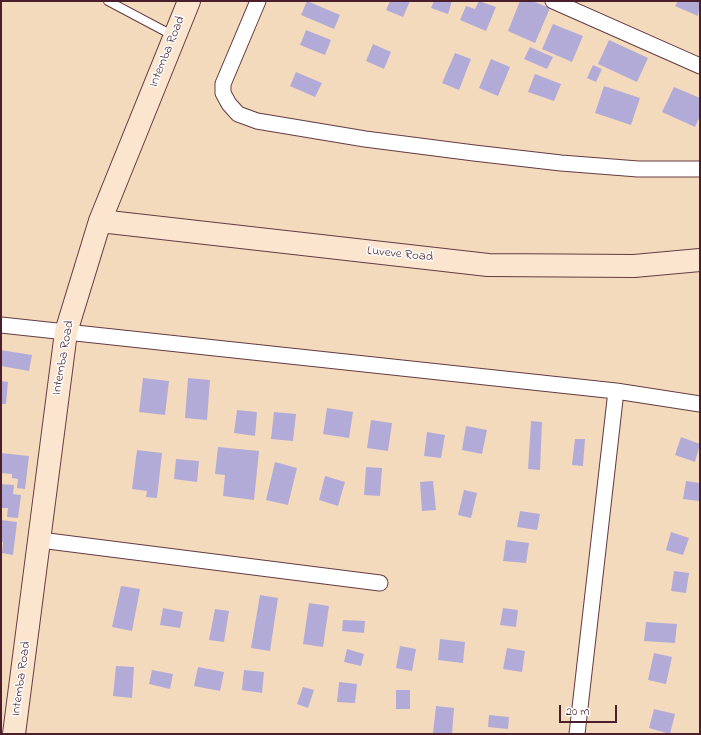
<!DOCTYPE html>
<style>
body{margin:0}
#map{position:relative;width:701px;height:735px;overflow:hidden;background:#f4dabd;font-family:"Indie Flower",sans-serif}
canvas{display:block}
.frame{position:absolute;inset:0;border:2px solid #4a1f2b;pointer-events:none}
.scale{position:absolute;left:559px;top:705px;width:58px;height:18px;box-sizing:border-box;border:2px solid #4a1f2b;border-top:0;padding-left:5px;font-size:12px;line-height:14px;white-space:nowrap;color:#4a1f2b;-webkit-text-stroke:3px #fff;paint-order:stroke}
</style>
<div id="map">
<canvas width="701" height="735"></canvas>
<div class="frame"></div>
<div class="scale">20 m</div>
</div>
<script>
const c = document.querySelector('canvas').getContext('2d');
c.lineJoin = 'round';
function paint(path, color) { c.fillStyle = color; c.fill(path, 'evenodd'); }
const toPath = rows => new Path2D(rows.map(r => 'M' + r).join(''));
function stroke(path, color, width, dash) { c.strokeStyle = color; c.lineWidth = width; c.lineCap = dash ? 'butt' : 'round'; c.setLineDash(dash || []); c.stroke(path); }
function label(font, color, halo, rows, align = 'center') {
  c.font = font + ' "Indie Flower",sans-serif'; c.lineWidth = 3; c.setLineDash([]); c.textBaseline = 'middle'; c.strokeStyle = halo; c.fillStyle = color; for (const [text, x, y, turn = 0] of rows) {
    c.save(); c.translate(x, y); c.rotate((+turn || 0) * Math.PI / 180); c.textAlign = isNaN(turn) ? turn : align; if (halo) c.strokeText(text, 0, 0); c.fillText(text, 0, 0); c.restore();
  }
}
paint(toPath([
 [307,1,340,15,334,29,301,15],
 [390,1,410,1,403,17,386,10],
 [434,1,452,1,448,14,431,8],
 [479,1,496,7,486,31,460,20,466,6,475,9],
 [520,1,532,1,550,8,535,43,508,31],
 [678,1,700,1,698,16,675,6],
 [553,24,583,36,572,62,542,49],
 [306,30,331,40,325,55,300,45],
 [609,40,648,58,637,82,598,64],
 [373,44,391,52,384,69,366,61],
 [530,47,553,57,547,69,524,59],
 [455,53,471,59,459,90,442,83],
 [491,59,510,67,498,96,479,88],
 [593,65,602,69,596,82,587,78],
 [296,72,322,83,315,97,290,86],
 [535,74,561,84,554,101,528,92],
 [604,86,640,98,631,125,595,113],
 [674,87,700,98,700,116,695,127,662,112],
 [1,350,32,355,29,371,1,366],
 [143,378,169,381,165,415,139,412],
 [188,378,210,380,207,420,185,418],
 [1,381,8,382,6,404,1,404],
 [327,408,353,412,349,438,323,434],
 [237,410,257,412,255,436,234,433],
 [274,412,296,414,293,441,271,439],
 [371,420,392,423,388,451,367,448],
 [531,421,542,422,540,470,528,469],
 [466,426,487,430,482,454,462,450],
 [427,432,445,435,441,458,424,456],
 [681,437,700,444,695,462,675,455],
 [575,439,585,439,583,466,572,465],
 [218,447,259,451,254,500,223,496,225,475,215,474],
 [137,450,162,453,157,498,146,497,147,491,132,489],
 [1,453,29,456,25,489,17,488,18,479,12,478,12,474,1,473],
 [176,459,199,461,197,482,174,479],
 [275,462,297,468,288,505,266,500],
 [366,467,382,468,380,496,364,495],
 [325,476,345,482,338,506,319,500],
 [433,481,436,510,422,511,420,482],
 [686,481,700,483,699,501,683,499],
 [1,484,14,485,13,494,21,495,18,518,7,517,8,508,1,508],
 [464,490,477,493,471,518,458,515],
 [520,511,540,514,537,530,517,527],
 [1,520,17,522,13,555,2,553,3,542,1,542],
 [671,532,689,538,683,555,666,550],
 [506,540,529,543,526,563,503,561],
 [674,571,689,573,686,593,671,591],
 [121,586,140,589,132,631,112,627],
 [260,595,278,598,270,651,251,648],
 [309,603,329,606,323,647,303,644],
 [163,608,183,612,180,628,160,625],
 [503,608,518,610,516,627,500,625],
 [215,609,229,611,224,642,209,640],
 [343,620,365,621,364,633,342,631],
 [646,622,677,624,675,643,644,641],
 [440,639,465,642,463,663,438,660],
 [400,646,416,649,412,671,396,668],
 [507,648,525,651,522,672,503,669],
 [347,649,364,654,361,666,344,662],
 [654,653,672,657,666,684,648,680],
 [116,666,134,667,132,698,113,696],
 [198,667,224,672,220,691,194,686],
 [152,670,173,674,170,689,149,684],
 [244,670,264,672,262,693,242,690],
 [339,682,357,684,355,703,337,702],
 [303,687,314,690,308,708,297,704],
 [396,690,410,690,410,709,396,709],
 [436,706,454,708,452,734,433,733],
 [654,709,675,714,670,734,649,728],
 [489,715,509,717,508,729,488,727]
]), '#b2abd7');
const lane = toPath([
 [108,1,174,36]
]);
const street = toPath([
 [258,1,223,84,223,93,229,104,238,114,257,121,365,139,474,153,561,163,638,169,700,169],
 [553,1,700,66],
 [1,325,616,391,700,404],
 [40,540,380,583],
 [577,734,616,391]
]);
const secondary = toPath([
 [100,221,488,265,634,266,700,260],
 [14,734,66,332,100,221,189,1]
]);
stroke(lane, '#643b41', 10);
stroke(street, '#643b41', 17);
stroke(secondary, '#643b41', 24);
stroke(lane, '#fff', 8);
stroke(street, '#fff', 15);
stroke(secondary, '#fce5cf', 22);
label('13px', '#4a1f2b', '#fff', [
 ["Intemba Road",168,52,-68],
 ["Luveve Road",400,255,6],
 ["Intemba Road",64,358,-80],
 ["Intemba Road",22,679,-82]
]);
</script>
